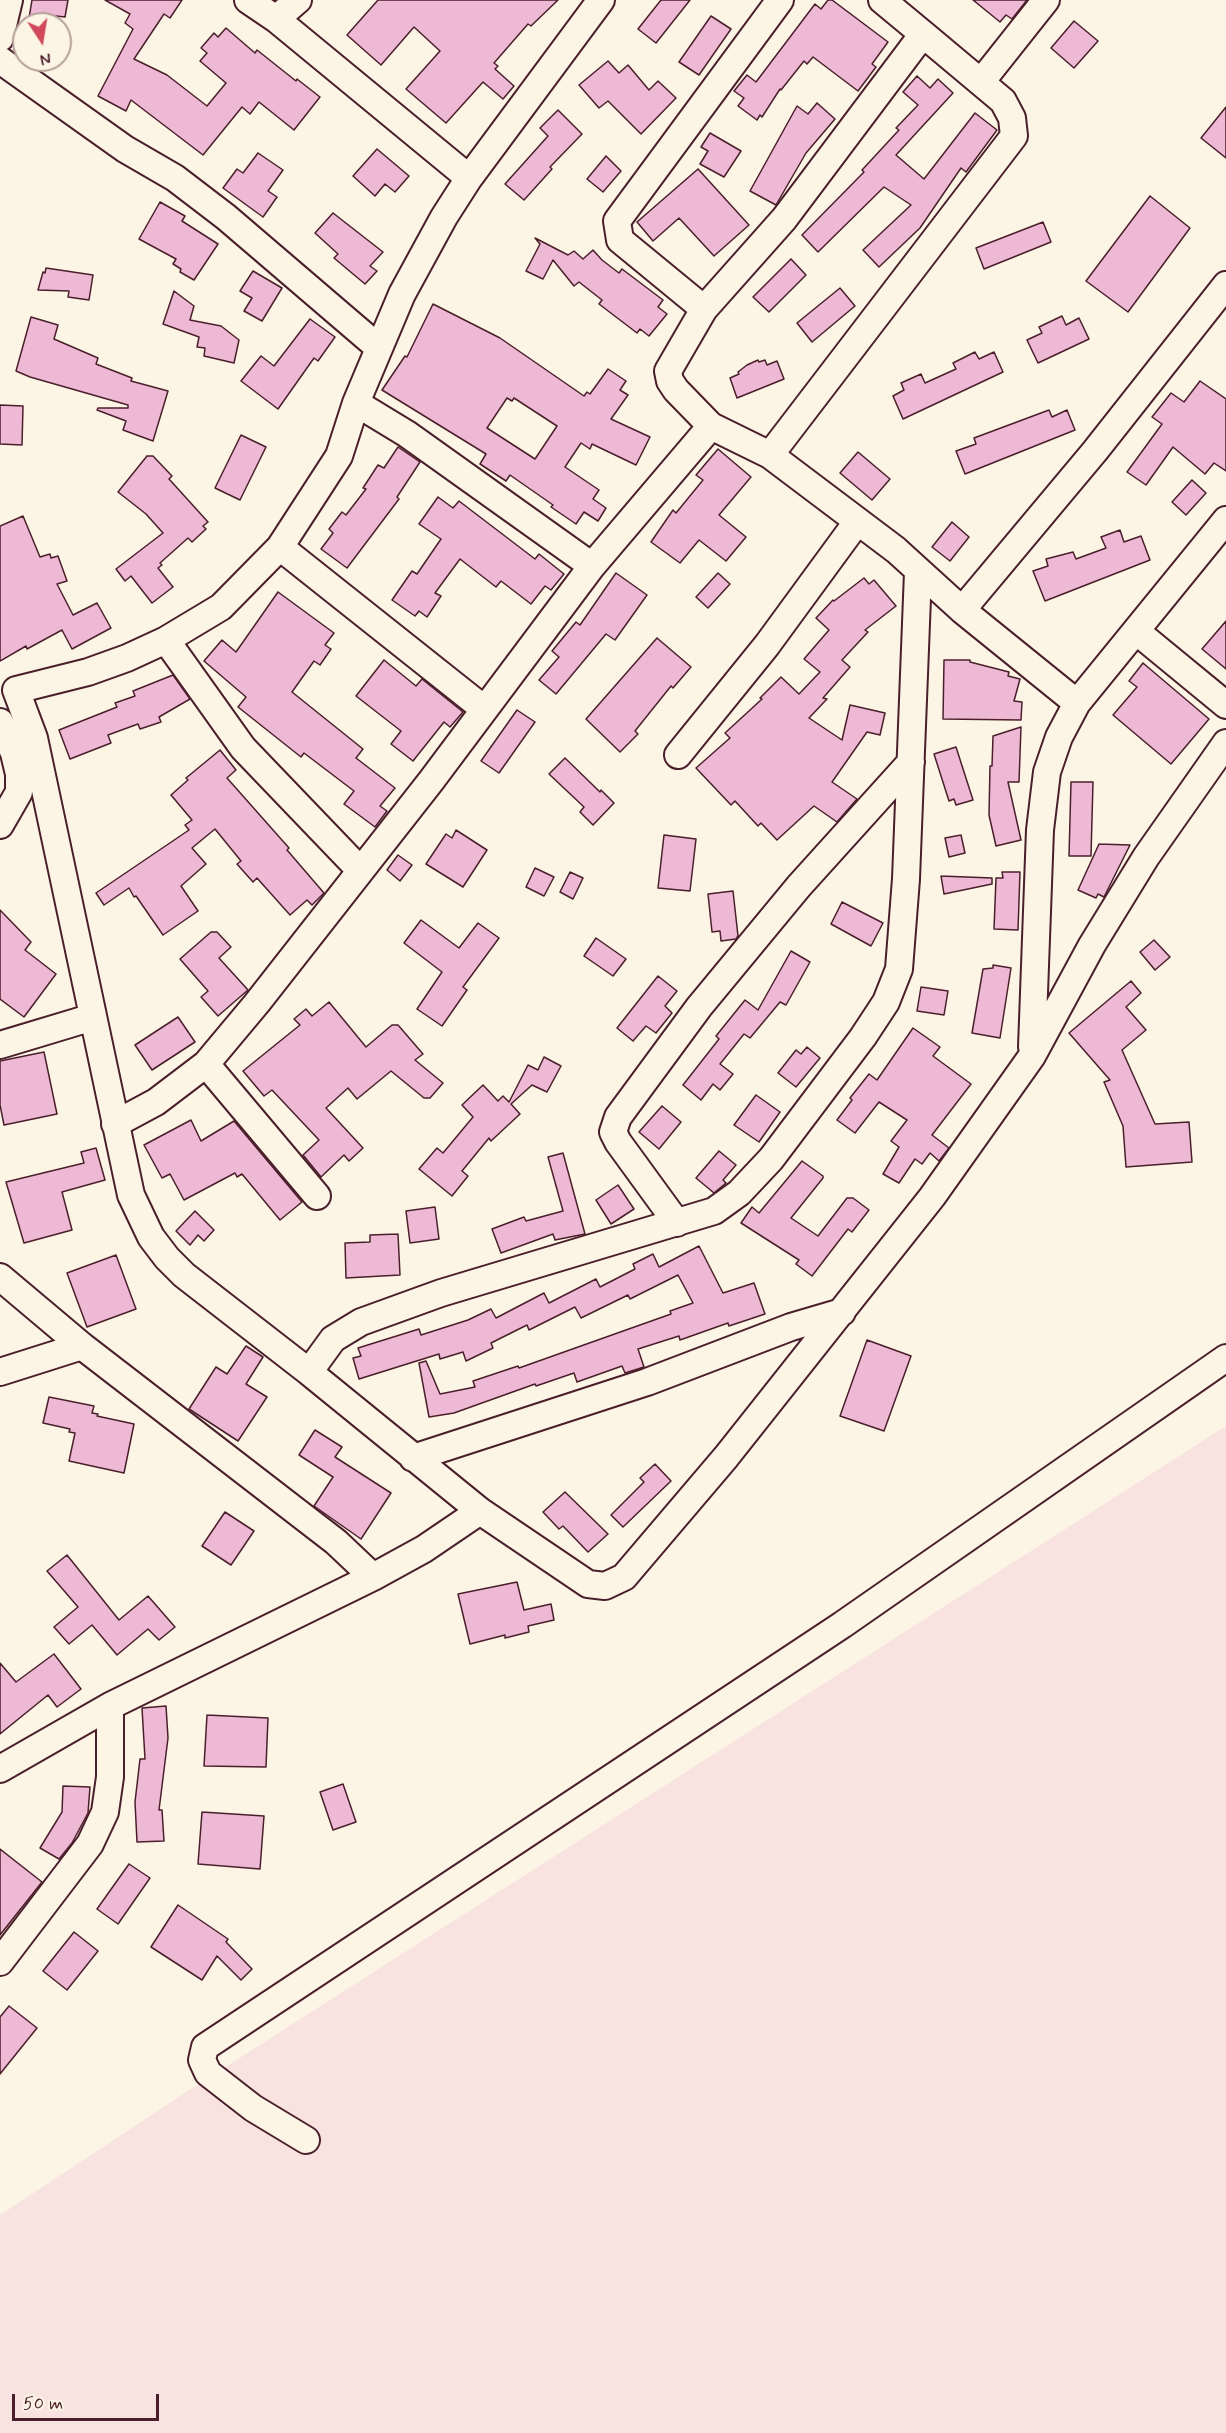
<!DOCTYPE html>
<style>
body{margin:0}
#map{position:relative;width:1226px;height:2433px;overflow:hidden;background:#fcf5e5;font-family:Mynerve,sans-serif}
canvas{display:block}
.north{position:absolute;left:12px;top:12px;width:60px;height:60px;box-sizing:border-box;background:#fcf5e5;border:2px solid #b59f9b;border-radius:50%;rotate:168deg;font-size:16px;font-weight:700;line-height:24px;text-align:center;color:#4a1f2b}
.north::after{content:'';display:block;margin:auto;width:21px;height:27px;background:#d1495b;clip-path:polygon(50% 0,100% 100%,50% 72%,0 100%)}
.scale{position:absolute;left:12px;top:2394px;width:147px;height:27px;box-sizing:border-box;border:3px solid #4a1f2b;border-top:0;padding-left:8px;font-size:18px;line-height:21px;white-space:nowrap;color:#4a1f2b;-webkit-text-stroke:4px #fcf5e5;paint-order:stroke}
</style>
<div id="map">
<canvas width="1226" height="2433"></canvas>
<div class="north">N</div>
<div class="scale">50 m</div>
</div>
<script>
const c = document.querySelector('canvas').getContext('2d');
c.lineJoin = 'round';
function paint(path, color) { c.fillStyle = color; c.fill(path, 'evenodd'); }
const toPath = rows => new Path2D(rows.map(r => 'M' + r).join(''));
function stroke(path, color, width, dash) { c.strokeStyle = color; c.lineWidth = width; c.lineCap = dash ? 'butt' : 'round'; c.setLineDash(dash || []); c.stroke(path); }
paint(toPath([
 [1226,1426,1226,2433,0,2433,0,2215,177,2098]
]), '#f8e3e0');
const building = toPath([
 [32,0,68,0,65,17,56,16,55,24,28,24,32,0],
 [105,0,182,0,170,18,164,14,134,59,167,75,207,106,226,83,200,61,207,53,201,48,214,33,218,37,226,28,255,53,257,50,296,81,297,79,320,97,294,130,259,102,250,114,242,107,203,155,131,100,126,111,98,96,133,29,125,23,130,14,105,0],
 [378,0,558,0,531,26,528,24,494,63,498,66,495,69,514,86,503,99,483,82,446,123,406,89,440,51,414,27,381,65,347,35,378,0],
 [661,0,690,0,656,43,638,29,661,0],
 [828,0,832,0,888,42,872,64,876,67,858,91,813,57,807,64,804,61,781,90,780,89,762,117,760,115,757,120,738,106,744,98,734,91,747,75,756,82,815,4,821,9,828,0],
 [973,0,1027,0,1012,19,1006,15,1000,22,973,0],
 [711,16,731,29,699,75,679,62,711,16],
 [1074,21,1098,41,1074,68,1051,48,1074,21],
 [608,61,619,73,628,65,649,90,658,81,676,98,641,134,608,101,599,108,579,85,608,61],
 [917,76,930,88,938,79,953,93,896,155,924,179,975,113,997,130,966,172,961,168,920,228,879,267,863,250,911,205,884,187,818,252,802,235,864,172,862,170,899,130,896,128,918,105,903,92,917,76],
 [817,103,835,119,806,153,776,205,750,191,797,106,808,114,817,103],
 [1226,107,1226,158,1201,138,1226,107],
 [558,110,582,134,550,167,552,169,524,200,505,184,548,136,540,128,558,110],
 [710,133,741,151,724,177,700,164,708,151,701,147,710,133],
 [377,149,409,176,395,192,385,184,375,196,353,176,377,149],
 [258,153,283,170,268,191,277,197,263,217,223,188,237,169,243,173,258,153],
 [606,156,621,171,603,192,587,179,606,156],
 [698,169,749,225,714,256,679,218,653,241,637,222,698,169],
 [1150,196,1190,228,1128,312,1086,281,1150,196],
 [160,202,185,216,182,221,218,244,194,280,180,272,181,269,173,264,176,259,139,239,160,202],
 [333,213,383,252,370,266,377,271,365,284,334,258,338,254,315,233,333,213],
 [1043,222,1051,242,984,269,976,248,1043,222],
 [535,238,568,255,574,251,583,259,593,250,602,260,619,273,622,269,663,300,658,307,667,314,649,336,640,329,637,333,599,304,602,300,579,282,574,286,553,260,543,279,526,271,540,244,535,238],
 [791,259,806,275,769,312,753,297,791,259],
 [46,268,93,275,89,300,68,297,69,291,38,290,43,272,45,273,46,268],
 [253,271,282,288,262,321,244,311,252,298,240,291,253,271],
 [840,288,855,306,812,342,797,323,840,288],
 [174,291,194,306,190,320,221,326,239,340,234,363,204,356,205,348,197,347,199,337,163,324,174,291],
 [433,304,500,338,584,396,587,392,590,394,608,369,626,381,620,390,628,395,611,419,650,437,636,465,592,444,590,449,581,443,565,467,599,490,593,499,606,508,598,521,584,512,576,524,551,507,553,505,510,475,506,481,480,464,486,454,382,390,405,356,407,357,433,304],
 [507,398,512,401,514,398,557,426,535,459,487,428,507,398],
 [1062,316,1066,325,1079,318,1089,339,1038,363,1027,340,1042,333,1039,327,1062,316],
 [31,317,58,325,54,339,98,358,96,364,132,378,131,381,168,391,153,441,123,430,126,421,97,410,98,408,128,408,128,405,30,377,16,371,31,317],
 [310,319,335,337,318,361,314,358,278,409,241,381,261,356,274,366,310,319],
 [975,352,979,359,994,352,1003,372,903,419,893,396,904,390,901,383,921,374,925,383,956,369,953,363,975,352],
 [758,360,759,362,765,360,767,365,777,361,784,379,737,398,730,378,739,374,738,372,747,365,758,360],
 [1200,381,1226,399,1226,471,1214,463,1205,474,1173,447,1146,485,1127,472,1162,424,1152,417,1171,393,1184,402,1200,381],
 [0,405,23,406,22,445,0,444,0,405],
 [1049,410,1052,417,1067,410,1075,430,965,474,956,451,976,444,974,438,1049,410],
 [241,435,266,447,240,500,215,488,241,435],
 [398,447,420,462,397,497,399,499,347,568,321,549,333,533,329,529,342,512,346,515,366,489,363,488,378,465,384,468,398,447],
 [718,449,751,477,719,515,746,537,726,561,699,540,680,563,651,542,673,510,676,513,703,480,696,475,718,449],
 [858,452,890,479,872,500,840,473,858,452],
 [147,456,153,456,172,476,169,479,208,522,203,526,206,529,192,542,188,538,160,563,162,565,158,568,173,587,152,603,131,576,125,581,116,569,163,533,146,514,118,492,147,456],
 [1192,480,1206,493,1186,515,1172,502,1192,480],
 [438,497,453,508,459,501,535,559,539,554,564,574,551,590,545,586,531,604,501,581,496,587,460,559,435,593,441,596,427,617,419,611,415,616,392,600,412,571,417,574,441,539,419,524,438,497],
 [23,516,40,557,50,554,51,558,58,556,67,581,57,584,73,615,97,603,111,628,72,649,62,630,27,649,26,646,0,661,0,526,23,516],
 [952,522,969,537,950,561,932,547,952,522],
 [1120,530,1124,542,1141,536,1150,560,1045,601,1033,571,1048,566,1046,559,1073,552,1076,559,1106,548,1101,537,1120,530],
 [616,573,647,595,615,640,606,634,556,694,539,680,559,657,552,651,576,622,580,625,616,573],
 [718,573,730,584,708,608,696,597,718,573],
 [864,578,869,584,874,580,896,606,865,630,868,632,842,660,850,667,823,698,827,699,809,718,842,740,850,705,885,713,880,735,867,732,832,782,857,799,837,822,814,806,777,840,761,823,758,826,735,801,731,805,696,768,730,738,725,733,762,699,760,698,781,677,799,694,820,672,804,659,829,630,816,618,833,600,834,601,864,578],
 [278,592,334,633,325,645,331,649,320,665,314,661,292,692,363,749,356,758,395,788,380,806,387,811,375,827,344,804,354,791,304,753,301,757,238,707,246,697,204,661,222,640,236,652,278,592],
 [1226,621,1226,669,1202,649,1226,621],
 [657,638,691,667,673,688,671,686,635,731,638,734,620,752,586,719,657,638],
 [384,660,416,686,422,679,463,712,450,727,444,722,413,761,391,744,401,731,356,696,384,660],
 [944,660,970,660,970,662,1009,672,1008,676,1020,679,1014,701,1022,702,1021,720,943,719,944,660],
 [1143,663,1209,719,1171,764,1113,715,1137,687,1129,681,1143,663],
 [173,675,190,699,159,717,161,722,140,729,138,724,108,735,111,743,70,759,59,730,117,707,115,703,135,696,133,691,173,675],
 [517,710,535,722,499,773,481,761,517,710],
 [1021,727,1019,782,1008,782,1021,840,996,846,989,815,990,766,992,766,993,736,1021,727],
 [956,747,973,800,956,805,954,799,949,801,934,754,956,747],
 [220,750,236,770,227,778,289,848,287,850,324,893,312,905,307,900,290,915,257,878,253,882,237,864,241,861,215,829,192,848,206,864,181,886,198,911,163,935,136,896,134,897,129,888,104,905,96,893,189,830,185,825,192,820,171,795,188,780,186,778,220,750],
 [565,758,600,792,601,790,614,803,593,825,580,812,584,807,549,774,565,758],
 [1071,782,1093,782,1091,856,1069,856,1071,782],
 [456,830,487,850,463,887,426,864,446,834,452,838,456,830],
 [664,835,696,839,690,891,658,888,664,835],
 [961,835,965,853,949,857,945,838,961,835],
 [1099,844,1130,845,1104,897,1098,894,1096,898,1078,890,1099,844],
 [398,855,412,865,400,881,387,870,398,855],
 [535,868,554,877,544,896,526,887,535,868],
 [570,872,583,878,573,899,560,892,570,872],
 [1002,872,1020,872,1018,930,994,929,996,878,1003,878,1002,872],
 [941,876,992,878,992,884,944,894,941,876],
 [733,891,738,936,736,939,721,941,720,931,712,932,708,894,733,891],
 [842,902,883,923,871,946,831,924,842,902],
 [0,910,31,942,25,950,56,974,24,1017,0,999,0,910],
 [421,920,459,948,478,923,499,938,463,987,467,990,442,1026,417,1009,442,972,404,943,421,920],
 [211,932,217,932,231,947,219,958,248,990,218,1016,201,997,208,991,180,959,211,932],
 [596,938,626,959,613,976,584,956,596,938],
 [1154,940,1170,957,1155,970,1140,952,1154,940],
 [791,951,810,962,786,1005,780,1002,750,1038,744,1034,720,1064,733,1074,720,1090,713,1084,701,1100,683,1085,719,1039,716,1036,745,1000,758,1010,791,951],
 [993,965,1011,968,1000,1038,972,1033,983,969,993,968,993,965],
 [658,976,677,991,665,1006,672,1013,656,1033,646,1026,633,1041,617,1028,658,976],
 [1131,981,1141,993,1126,1007,1146,1030,1122,1050,1155,1124,1189,1122,1192,1162,1126,1167,1123,1126,1104,1082,1110,1080,1069,1033,1131,981],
 [921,987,948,991,944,1015,917,1011,921,987],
 [329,1002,366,1047,392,1025,398,1025,423,1054,415,1060,443,1083,430,1098,424,1098,391,1071,357,1099,348,1088,326,1108,363,1148,349,1161,344,1155,321,1177,303,1155,319,1140,272,1090,264,1096,243,1071,300,1025,294,1019,306,1009,312,1016,329,1002],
 [178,1017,195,1042,152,1070,135,1045,178,1017],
 [913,1028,940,1047,933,1056,971,1084,932,1135,949,1148,939,1161,930,1153,922,1164,915,1159,899,1183,883,1174,899,1147,891,1141,907,1120,879,1102,855,1133,837,1120,852,1100,850,1098,869,1074,877,1080,913,1028],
 [807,1047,820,1058,796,1087,778,1073,796,1050,801,1054,807,1047],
 [44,1052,57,1114,4,1125,0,1105,0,1061,44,1052],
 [544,1057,561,1066,547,1092,532,1085,511,1104,520,1114,491,1141,489,1138,462,1171,468,1176,452,1196,419,1169,437,1148,443,1153,473,1117,462,1105,483,1085,498,1101,503,1096,509,1102,528,1065,538,1070,544,1057],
 [756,1095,780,1112,759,1142,734,1125,756,1095],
 [662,1106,681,1122,659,1149,639,1132,662,1106],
 [191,1120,201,1141,234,1121,302,1202,280,1220,242,1174,237,1177,235,1173,184,1200,170,1174,162,1178,144,1145,191,1120],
 [96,1148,105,1180,62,1192,72,1230,24,1243,6,1182,84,1163,81,1152,96,1148],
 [719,1151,736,1165,723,1180,726,1183,714,1193,696,1178,719,1151],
 [563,1153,585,1234,555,1240,553,1234,501,1253,492,1229,524,1217,526,1221,563,1211,548,1157,563,1153],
 [802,1161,823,1176,823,1178,791,1218,818,1236,847,1198,853,1198,869,1210,852,1232,848,1229,812,1276,796,1264,799,1260,741,1223,752,1207,759,1213,802,1161],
 [618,1185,634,1209,611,1224,596,1200,618,1185],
 [435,1207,439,1239,410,1243,406,1211,435,1207],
 [195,1211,214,1230,204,1241,198,1235,190,1245,176,1231,195,1211],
 [398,1234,400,1275,346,1278,345,1243,370,1242,370,1235,398,1234],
 [699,1246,723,1293,754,1283,765,1314,729,1326,728,1323,680,1340,679,1336,638,1349,644,1367,625,1373,622,1366,577,1382,574,1373,536,1386,535,1384,454,1413,429,1417,419,1363,426,1361,440,1394,475,1387,473,1381,518,1366,519,1368,671,1314,670,1311,693,1303,678,1275,630,1299,628,1295,581,1318,575,1307,529,1330,527,1325,491,1343,493,1348,466,1361,463,1352,440,1359,439,1354,359,1379,353,1358,361,1356,358,1348,419,1329,421,1335,468,1320,491,1309,496,1318,544,1293,549,1303,596,1279,600,1287,635,1269,633,1264,653,1254,659,1267,699,1246],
 [116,1255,136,1309,87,1327,67,1273,116,1255],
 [867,1340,911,1356,884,1431,840,1416,867,1340],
 [246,1346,263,1357,246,1384,267,1397,238,1441,189,1409,216,1367,227,1374,246,1346],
 [49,1397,94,1406,92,1413,98,1414,97,1416,134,1424,124,1473,69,1461,75,1433,69,1432,70,1429,43,1423,49,1397],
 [315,1430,342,1447,335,1457,391,1493,361,1539,314,1506,333,1477,299,1455,315,1430],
 [655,1464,671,1481,623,1527,611,1515,644,1482,640,1478,655,1464],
 [565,1492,608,1534,588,1552,563,1526,559,1529,543,1512,565,1492],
 [225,1512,254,1531,231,1565,202,1546,225,1512],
 [67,1555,119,1620,148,1596,175,1627,159,1640,148,1629,117,1655,92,1625,69,1644,54,1627,78,1607,47,1571,67,1555],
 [517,1582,524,1610,551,1604,554,1620,528,1626,529,1632,505,1638,505,1635,470,1644,458,1594,517,1582],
 [54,1654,81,1689,57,1707,48,1695,0,1734,0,1663,16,1682,54,1654],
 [166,1706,168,1738,159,1810,162,1810,164,1841,137,1842,135,1802,140,1759,145,1759,142,1708,166,1706],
 [207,1715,268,1718,266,1767,204,1766,207,1715],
 [343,1784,356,1822,333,1830,320,1792,343,1784],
 [63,1786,90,1787,88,1813,72,1843,59,1859,40,1848,62,1812,63,1786],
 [202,1812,264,1816,260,1869,198,1864,202,1812],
 [0,1849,42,1882,0,1935,0,1849],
 [129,1864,150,1878,118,1924,97,1909,129,1864],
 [178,1905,228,1939,226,1942,252,1969,241,1980,217,1956,202,1980,151,1947,178,1905],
 [74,1932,98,1951,67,1990,43,1971,74,1932],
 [9,2006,37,2028,0,2074,0,2017,9,2006]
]);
paint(building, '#edb9d4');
stroke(building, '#4a1f2b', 1.5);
const minor = toPath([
 [248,0,276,19,469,178],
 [601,0,469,178,444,217,402,294,356,403,339,456,280,547,221,607,166,640,127,658,88,672,16,690,34,738,131,1195,151,1237,167,1258,184,1275,309,1372,480,1511,588,1584,605,1586,624,1577,726,1457,932,1197,1032,1056,1092,945,1146,857,1226,743],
 [882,0,923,34,784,219,704,309,668,371,670,381,676,390,711,426,770,455,896,550,962,610,1077,703],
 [276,19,298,0],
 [0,38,9,0],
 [0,60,125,149,175,178,226,217,379,348],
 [981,82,1046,0],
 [704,309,620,240,617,221,780,0],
 [356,403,407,434,592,566],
 [770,455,1014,136,1012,118,1003,101,923,34],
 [280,547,484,709],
 [962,610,1095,451,1226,285],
 [1136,631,1226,705],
 [166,640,243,748,360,870],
 [0,722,14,753,19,774,19,792,0,825],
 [678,755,767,645,857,522],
 [0,1045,93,1017],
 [1032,1047,1040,830,1047,772,1059,737,1077,703,1226,520],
 [206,1064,317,1196],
 [115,1124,156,1102,206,1064,257,1003,431,781,592,566,711,426],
 [677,1223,618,1142,613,1132,618,1117,699,1007,799,886,911,762],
 [0,1277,82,1346],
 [0,1372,82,1346,336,1542,373,1577],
 [309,1372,333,1339,361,1322,441,1293,714,1211,739,1193,771,1159,863,1037,886,1002,899,969,906,879,918,572],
 [413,1458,647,1382,791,1327,842,1312],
 [0,1769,110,1706,373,1577,424,1549,480,1511],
 [0,1962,90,1844,105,1812,110,1777,110,1706],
 [306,2140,253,2108,208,2073,202,2060,205,2047,842,1625,1226,1358]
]);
stroke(minor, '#4a1f2b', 30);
stroke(minor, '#fcf5e5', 26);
</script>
